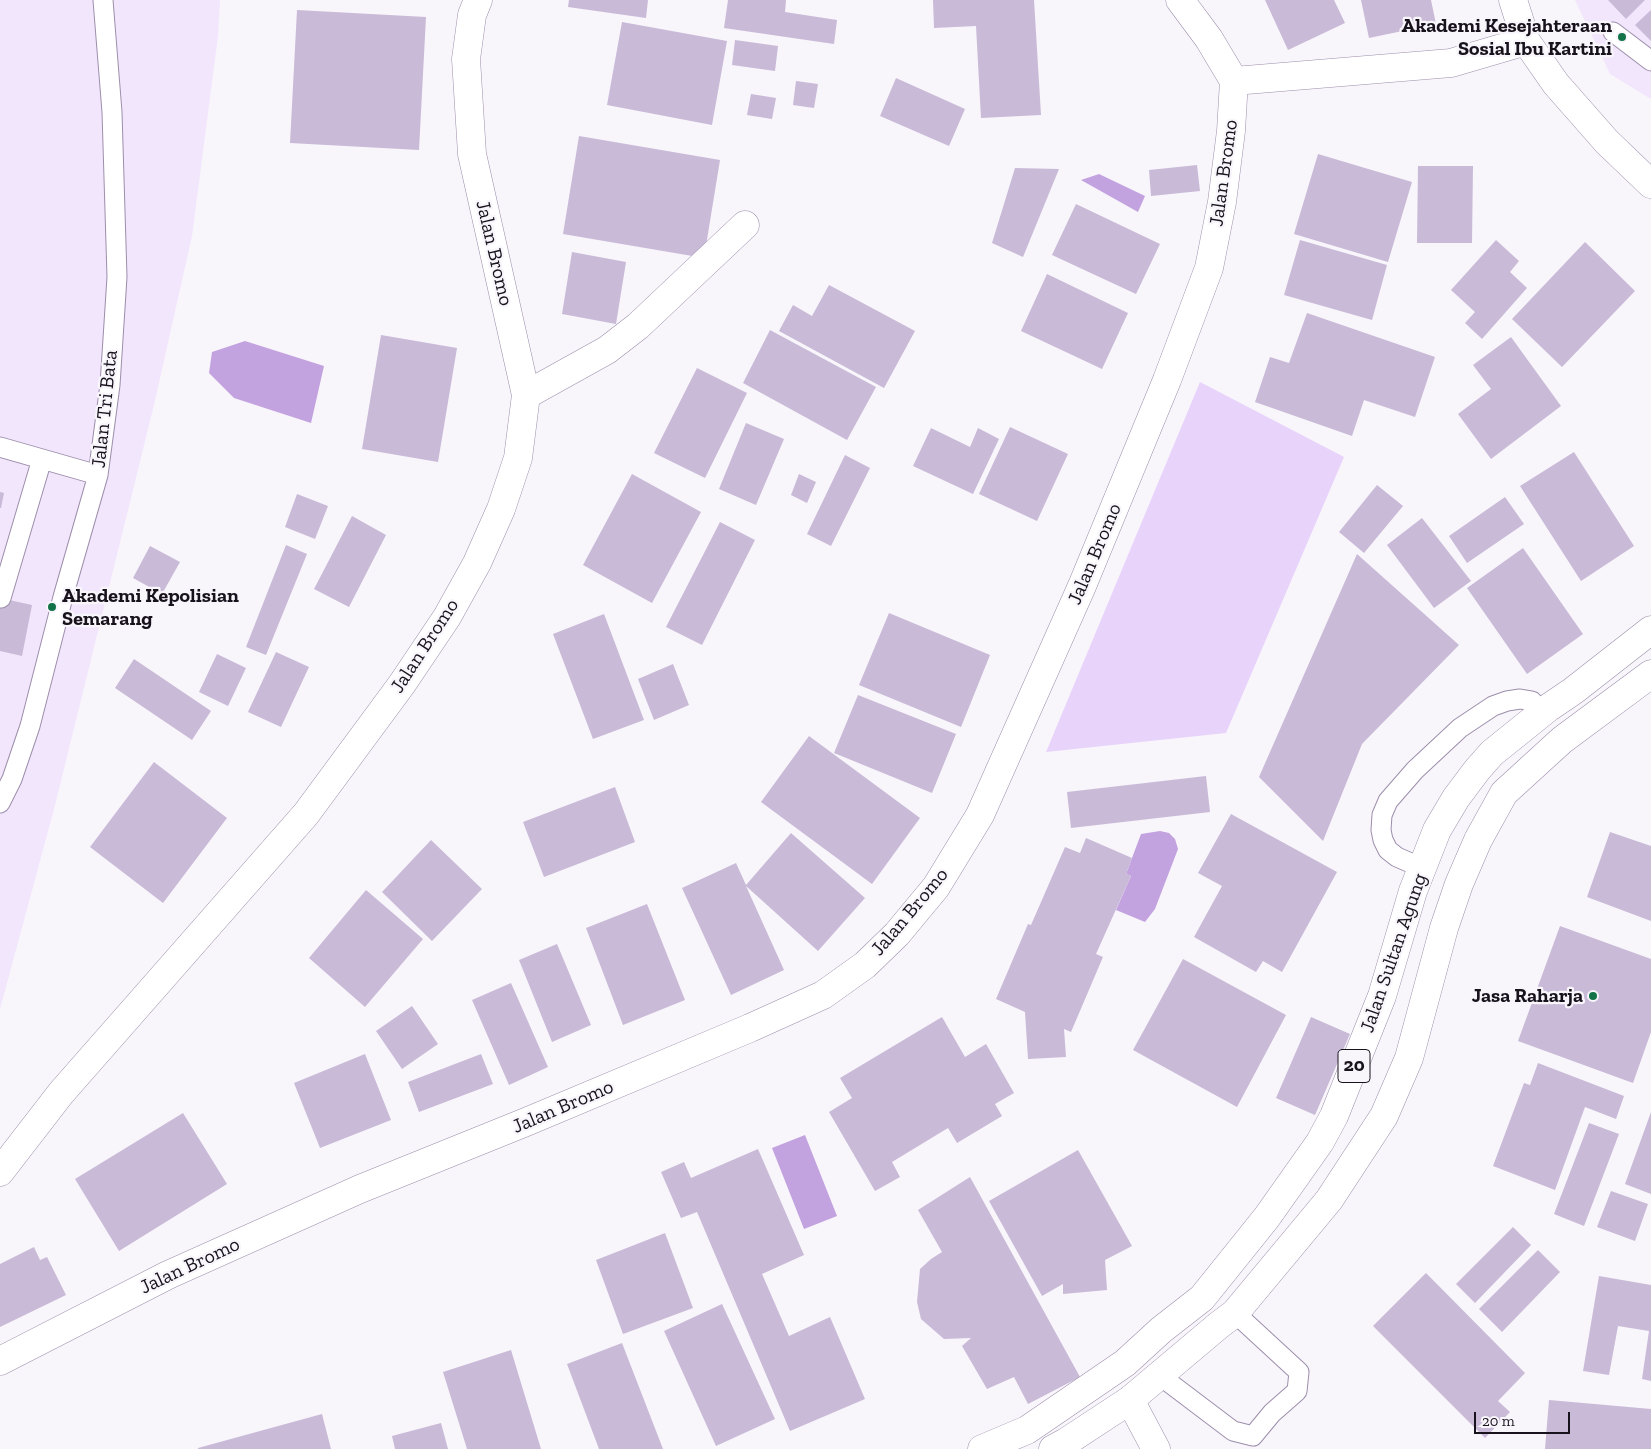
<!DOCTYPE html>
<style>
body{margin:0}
#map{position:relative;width:1651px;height:1449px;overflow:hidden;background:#f8f5fb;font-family:"Zilla Slab",serif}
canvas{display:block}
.scale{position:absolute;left:1474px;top:1412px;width:96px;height:22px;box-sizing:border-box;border:2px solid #18121d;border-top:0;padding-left:6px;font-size:15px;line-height:18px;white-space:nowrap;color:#18121d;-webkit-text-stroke:4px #f8f5fb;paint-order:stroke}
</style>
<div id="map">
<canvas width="1651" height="1449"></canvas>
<div class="scale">20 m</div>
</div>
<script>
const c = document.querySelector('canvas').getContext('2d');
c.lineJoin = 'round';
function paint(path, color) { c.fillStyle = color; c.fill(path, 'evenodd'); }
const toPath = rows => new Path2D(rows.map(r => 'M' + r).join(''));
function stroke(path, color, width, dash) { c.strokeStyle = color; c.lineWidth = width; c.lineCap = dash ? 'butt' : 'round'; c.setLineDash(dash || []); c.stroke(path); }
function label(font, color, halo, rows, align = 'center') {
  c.font = font + ' "Zilla Slab",serif'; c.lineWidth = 4.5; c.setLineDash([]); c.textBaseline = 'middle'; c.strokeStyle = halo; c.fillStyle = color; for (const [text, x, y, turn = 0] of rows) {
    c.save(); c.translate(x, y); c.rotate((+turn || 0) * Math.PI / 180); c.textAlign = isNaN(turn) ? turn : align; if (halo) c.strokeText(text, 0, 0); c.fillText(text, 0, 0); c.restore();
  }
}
paint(toPath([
 [0,0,220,0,218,36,192,236,154,405,54,809,0,1009],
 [1575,0,1651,0,1651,99,1610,74]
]), '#f2e6fd');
paint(toPath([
 [1200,382,1344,457,1226,733,1046,752]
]), '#e8d3fb');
paint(toPath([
 [1099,174,1145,196,1138,212,1081,180],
 [245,341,324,366,311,423,234,398,209,373,212,352],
 [1160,831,1169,833,1175,839,1178,849,1155,909,1145,922,1116,910,1131,876,1126,874,1141,834],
 [805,1135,837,1216,804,1229,772,1148]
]), '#c3a2e0');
paint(toPath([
 [569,0,648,0,646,18,568,7],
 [728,0,786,0,785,12,837,20,834,44,724,28],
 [933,0,1034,0,1041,115,981,118,976,26,934,28],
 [1265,0,1334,0,1345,23,1288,50],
 [1361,0,1431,0,1436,24,1369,38],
 [1608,0,1645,0,1626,19],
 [297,10,426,17,419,150,290,143],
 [1651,10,1651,41,1635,25],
 [622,22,727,41,712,125,607,105],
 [735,40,778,46,775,71,732,65],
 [896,78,965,109,949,146,880,116],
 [796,81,818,84,814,108,793,105],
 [751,94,776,98,772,119,747,115],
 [579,136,720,160,704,258,563,234],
 [1318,154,1412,182,1388,262,1294,234],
 [1197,165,1200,191,1151,196,1149,170],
 [1418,166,1473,166,1472,243,1417,243],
 [1015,168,1059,169,1023,257,992,243],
 [1076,204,1160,244,1136,294,1052,255],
 [1300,240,1387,265,1372,320,1284,295],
 [1496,240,1519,261,1510,272,1527,288,1482,339,1465,323,1475,312,1451,290],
 [1585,242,1635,291,1562,367,1512,319],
 [572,252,626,262,616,324,562,314],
 [1047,274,1128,313,1102,369,1021,331],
 [829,285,915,331,884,388,779,331,793,305,812,316],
 [1307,313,1435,357,1415,417,1364,400,1352,436,1255,402,1270,357,1289,363],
 [770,330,876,387,847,440,743,383],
 [381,335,457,348,438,462,362,449],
 [1511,337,1561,406,1491,459,1458,414,1491,389,1473,365],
 [697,368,747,393,705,478,654,453],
 [746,423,784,439,756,505,719,489],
 [1010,427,1068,454,1037,521,979,494],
 [931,428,970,447,978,428,999,439,973,494,913,466],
 [1574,452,1634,546,1581,581,1520,486],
 [845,455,870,468,831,546,807,534],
 [632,474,701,512,652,603,583,565],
 [799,474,816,482,807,503,791,495],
 [1377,485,1403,506,1364,553,1339,532],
 [0,492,4,493,1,508,0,508],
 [297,494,328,506,315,539,285,527],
 [1505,497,1524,524,1467,563,1449,536],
 [352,516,386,535,349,607,314,589],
 [1422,518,1471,581,1434,608,1387,545],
 [720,522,755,540,702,645,666,627],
 [286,545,307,554,266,655,246,647],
 [150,546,180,562,162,594,133,578],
 [1523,548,1583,634,1527,674,1467,588],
 [1357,554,1459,645,1362,744,1323,841,1259,777],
 [0,598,32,605,22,656,0,651],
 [889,613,990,655,961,727,859,685],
 [604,614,644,720,593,739,553,634],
 [276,652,309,667,281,727,248,712],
 [217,654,246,668,228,706,199,692],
 [134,659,211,711,192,740,115,688],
 [673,664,689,705,654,720,638,679],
 [858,695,956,734,932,793,834,753],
 [809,736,920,818,872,884,761,802],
 [154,762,227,818,163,903,90,847],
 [1206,776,1210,812,1071,828,1067,792],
 [615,787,635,842,544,877,523,822],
 [1231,814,1337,872,1282,972,1263,961,1256,972,1194,937,1222,886,1198,873],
 [1610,832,1651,846,1651,921,1587,897],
 [791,833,865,898,818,951,746,886,784,970,731,995,682,888,736,863,746,885],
 [1086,838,1132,858,1126,874,1131,876,1096,954,1103,957,1071,1032,1064,1029,1066,1057,1028,1059,1025,1012,996,999,1028,924,1031,925,1065,847,1080,853],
 [431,840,482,889,432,941,382,892],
 [366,890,423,939,365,1007,309,958],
 [647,904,685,1000,623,1025,586,928],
 [1560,926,1651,959,1651,1032,1633,1083,1518,1041],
 [557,944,591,1025,552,1042,519,960],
 [1183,959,1286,1015,1237,1107,1133,1050],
 [511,983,548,1067,509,1085,472,1000],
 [412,1006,438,1044,402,1069,376,1031],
 [942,1017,965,1057,986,1044,1014,1093,995,1104,1002,1116,957,1143,948,1128,892,1162,900,1177,875,1191,829,1112,852,1098,840,1078],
 [1311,1017,1350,1034,1315,1115,1276,1098],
 [365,1054,391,1120,320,1148,294,1083],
 [481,1054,493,1084,419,1112,408,1082],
 [1538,1063,1624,1096,1616,1119,1585,1107,1555,1190,1493,1166,1524,1083,1530,1085],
 [1651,1112,1651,1194,1625,1184],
 [183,1113,227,1184,119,1251,75,1179],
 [1589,1123,1619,1134,1584,1226,1554,1214],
 [758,1149,804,1255,762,1274,789,1336,830,1317,865,1399,790,1431,697,1212,681,1218,661,1172,684,1162,691,1178],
 [1078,1150,1132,1246,1105,1260,1107,1290,1063,1294,1063,1284,1042,1296,989,1201],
 [970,1177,1080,1377,1028,1404,1014,1377,987,1389,962,1346,971,1338,944,1339,921,1319,917,1302,920,1269,931,1259,942,1252,918,1210],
 [1611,1191,1648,1204,1635,1241,1597,1227],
 [1513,1227,1531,1245,1475,1303,1456,1284],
 [665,1233,693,1308,623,1334,596,1260],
 [34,1247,40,1260,47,1257,66,1295,0,1327,0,1264],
 [1538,1250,1560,1272,1502,1332,1479,1309],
 [1426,1273,1525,1373,1498,1401,1510,1412,1485,1438,1373,1326],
 [1599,1276,1651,1285,1651,1381,1642,1379,1649,1331,1618,1326,1609,1375,1583,1371],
 [722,1304,775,1419,716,1446,664,1331],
 [622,1343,663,1449,599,1449,567,1364],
 [511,1350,541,1449,467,1449,443,1372],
 [1549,1400,1651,1409,1651,1449,1545,1449],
 [322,1414,331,1449,198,1449,198,1448],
 [441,1423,448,1449,395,1449,392,1436]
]), '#c9bad8');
const service = toPath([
 [1613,32,1651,61],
 [0,447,98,475],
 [1,598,42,459],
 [0,803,12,779,30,726,63,597,98,475,110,385,117,277,112,112,103,0],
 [1422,868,1397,857,1388,850,1383,840,1381,830,1382,815,1388,801,1415,770,1460,728,1493,706,1507,701,1520,699,1532,701,1541,713],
 [1159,1375,1233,1431,1253,1436,1272,1413,1297,1391,1299,1372,1235,1313]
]);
const minor = toPath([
 [1234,81,1451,63,1526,41],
 [526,395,607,350,638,326,745,225],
 [0,1172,61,1093,306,814,402,684,447,617,477,563,501,509,518,458,526,395,472,154,466,59,472,15,478,0],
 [0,1361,168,1275,360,1189,526,1122,750,1028,823,995,865,965,897,934,936,887,980,815,1082,586,1167,380,1209,268,1222,202,1231,131,1234,81,1209,39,1180,0],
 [1130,1400,1156,1449]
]);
const secondary = toPath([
 [1513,0,1526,41,1556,84,1607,142,1651,184]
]);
const trunk = toPath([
 [982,1449,1027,1430,1125,1363,1161,1330,1202,1298,1267,1217,1320,1142,1334,1116,1382,996,1413,891,1437,830,1456,798,1477,770,1492,753,1548,708,1573,691,1651,630],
 [1053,1449,1066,1442,1130,1400,1219,1325,1235,1313,1329,1200,1384,1116,1409,1058,1444,928,1459,884,1478,840,1504,793,1562,740,1651,674]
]);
stroke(service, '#9d8eab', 21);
stroke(minor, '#9d8eab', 29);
stroke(secondary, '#9d8eab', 29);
stroke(trunk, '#9d8eab', 29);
stroke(service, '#fff', 19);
stroke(minor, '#fff', 28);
stroke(secondary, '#fff', 28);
stroke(trunk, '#fff', 28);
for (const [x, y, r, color] of [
 [1622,37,5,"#127349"],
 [52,607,5,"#127349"],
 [1593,996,5,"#127349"]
]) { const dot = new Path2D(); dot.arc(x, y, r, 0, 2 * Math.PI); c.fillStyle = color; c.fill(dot); stroke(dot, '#f8f5fb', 2); }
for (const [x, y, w] of [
 [1354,1066,32]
]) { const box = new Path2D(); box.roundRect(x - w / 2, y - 16.5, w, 33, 4); c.fillStyle = '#f8f5fb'; c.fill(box); stroke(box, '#18121d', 1); }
label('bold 19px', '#18121d', null, [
 ["20",1354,1066]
]);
label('bold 20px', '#18121d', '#f8f5fb', [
 ["Akademi Kesejahteraan",1612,26],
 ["Sosial Ibu Kartini",1612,49],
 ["Akademi Kepolisian",62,596,"left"],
 ["Semarang",62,619,"left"],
 ["Jasa Raharja",1583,996]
], 'right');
label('20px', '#18121d', '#f8f5fb', [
 ["Jalan Bromo",1224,173,-82],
 ["Jalan Bromo",494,253,77],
 ["Jalan Tri Bata",105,409,-84],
 ["Jalan Bromo",1095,554,-67],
 ["Jalan Bromo",425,646,-57],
 ["Jalan Bromo",910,912,-50],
 ["Jalan Sultan Agung",1394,953,-71],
 ["Jalan Bromo",563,1107,-23],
 ["Jalan Bromo",190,1266,-25]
]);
</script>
